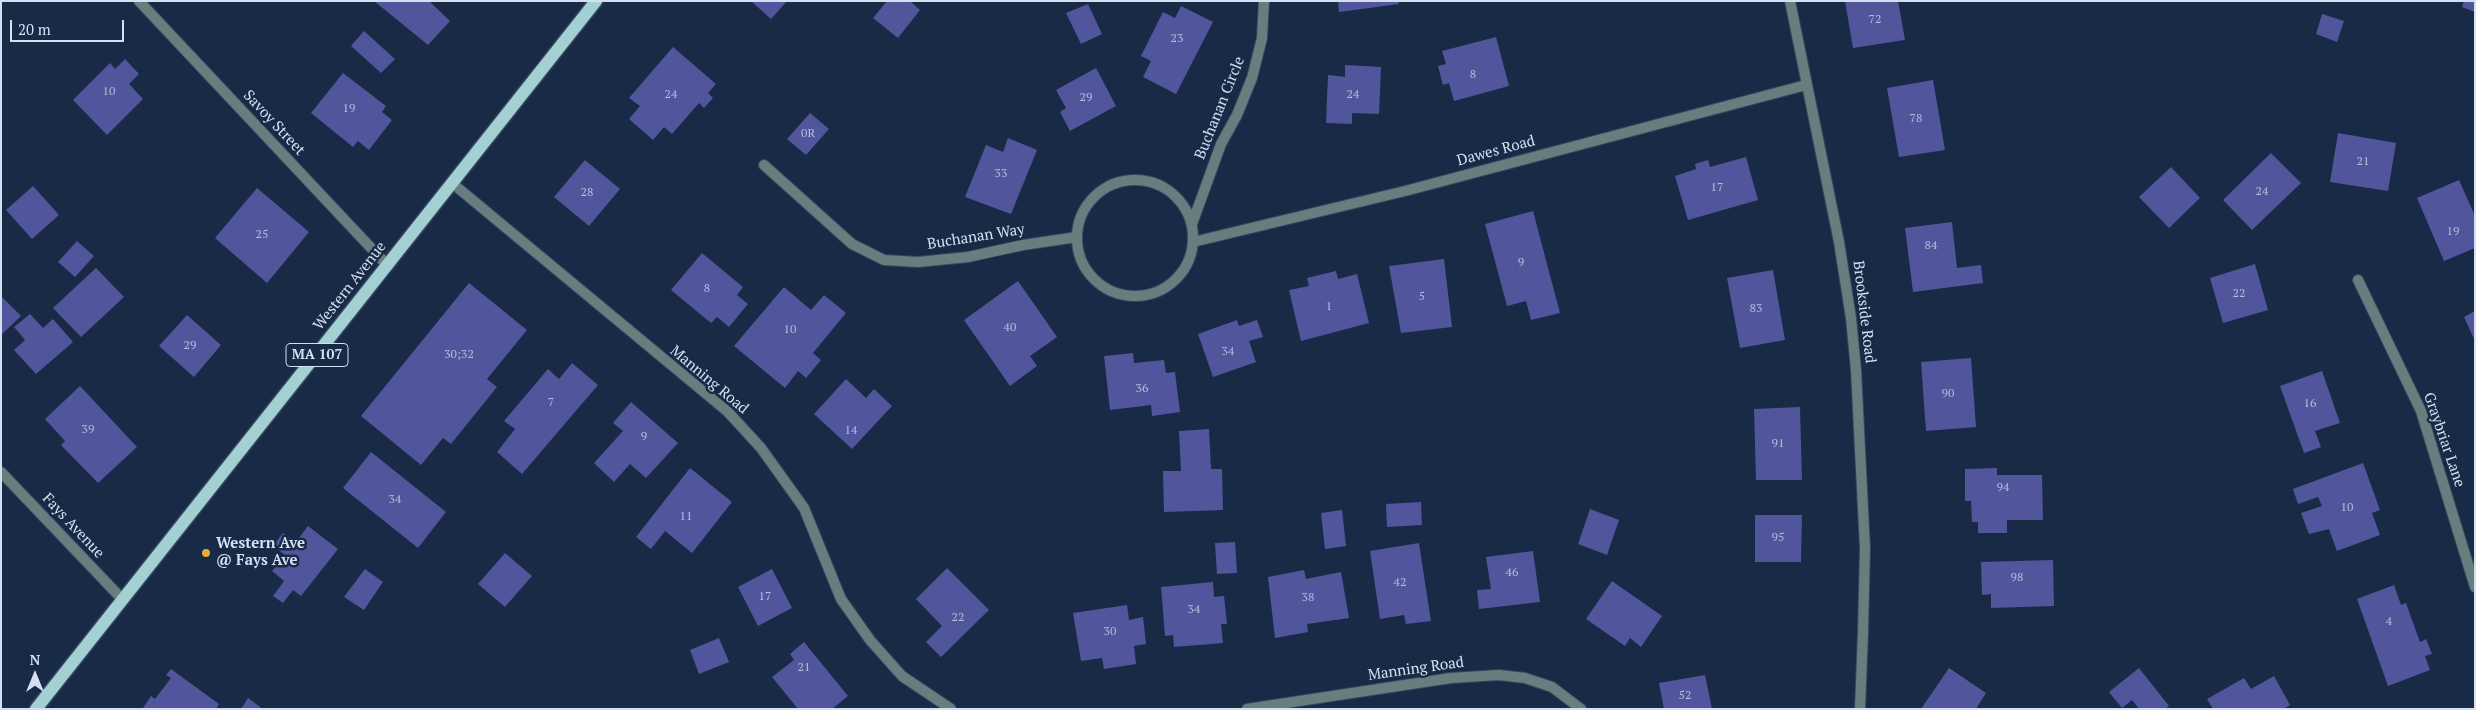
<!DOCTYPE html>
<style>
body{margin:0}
#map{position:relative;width:2476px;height:710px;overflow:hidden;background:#192a46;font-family:"PT Serif",serif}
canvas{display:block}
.frame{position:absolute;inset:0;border:2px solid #d4e0f2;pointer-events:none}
.north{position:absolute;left:10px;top:650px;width:50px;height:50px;-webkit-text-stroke:4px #192a46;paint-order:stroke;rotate:0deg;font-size:14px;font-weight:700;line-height:20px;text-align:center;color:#d4e0f2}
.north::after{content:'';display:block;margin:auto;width:18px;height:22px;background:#d4e0f2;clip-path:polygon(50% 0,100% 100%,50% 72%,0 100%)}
.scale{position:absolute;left:10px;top:20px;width:114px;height:22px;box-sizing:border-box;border:2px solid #d4e0f2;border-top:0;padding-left:6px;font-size:15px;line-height:18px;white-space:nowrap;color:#d4e0f2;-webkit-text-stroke:4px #192a46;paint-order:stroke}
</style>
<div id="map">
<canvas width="2476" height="710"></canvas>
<div class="frame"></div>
<div class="north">N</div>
<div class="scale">20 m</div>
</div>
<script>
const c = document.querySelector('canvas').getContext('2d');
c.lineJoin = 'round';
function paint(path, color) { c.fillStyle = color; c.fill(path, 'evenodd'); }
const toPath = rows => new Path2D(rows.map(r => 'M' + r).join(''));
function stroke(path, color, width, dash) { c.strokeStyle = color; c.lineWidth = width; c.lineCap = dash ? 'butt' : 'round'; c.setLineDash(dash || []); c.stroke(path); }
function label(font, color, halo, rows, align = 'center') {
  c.font = font + ' "PT Serif",serif'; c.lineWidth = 5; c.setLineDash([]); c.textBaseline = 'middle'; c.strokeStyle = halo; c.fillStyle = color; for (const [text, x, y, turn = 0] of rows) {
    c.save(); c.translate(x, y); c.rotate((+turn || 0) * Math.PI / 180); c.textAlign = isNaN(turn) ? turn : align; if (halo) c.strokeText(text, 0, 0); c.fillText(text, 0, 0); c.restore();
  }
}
paint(toPath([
 [374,1,429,1,450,21,428,45],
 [751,1,787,1,771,19],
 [887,1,910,1,920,10,898,38,873,18],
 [1338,1,1398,1,1399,4,1339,12],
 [1845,1,1898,1,1905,40,1853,48],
 [2464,1,2475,1,2475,12,2462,7],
 [1088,4,1102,34,1081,44,1066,13],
 [1181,6,1213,22,1176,94,1143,77,1151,61,1141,56,1163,12,1175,18],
 [2322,14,2344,21,2337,42,2316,34],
 [364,31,395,59,381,73,351,46],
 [1496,37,1509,86,1454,101,1449,83,1443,85,1438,66,1446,64,1442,51],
 [673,47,716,84,708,93,713,98,704,108,699,103,672,134,664,127,653,140,629,119,640,106,629,98],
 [125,59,139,74,129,84,143,99,107,135,73,100,110,63,115,69],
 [1345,65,1381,67,1379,114,1352,113,1352,124,1326,123,1328,75,1345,77],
 [1096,68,1116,106,1070,131,1060,112,1066,108,1056,90],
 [343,73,386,106,382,112,392,120,369,150,358,141,353,147,311,113],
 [1933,80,1945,150,1899,157,1887,88],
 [810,113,829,129,806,155,787,139],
 [2338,133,2396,143,2388,191,2330,182],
 [1008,138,1037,150,1011,214,965,197,986,145,1003,152],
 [2271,153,2301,183,2252,230,2223,200],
 [1746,157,1758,200,1688,220,1675,176,1696,169,1695,164,1708,160,1710,167],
 [585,160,620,189,589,226,554,197],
 [2171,167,2200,198,2169,228,2139,197],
 [2459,180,2475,216,2475,248,2444,261,2417,198],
 [33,186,59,215,32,239,6,210],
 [257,188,309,232,267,283,215,238],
 [1533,211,1560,313,1531,320,1526,301,1507,306,1485,224],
 [1952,222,1957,268,1981,265,1983,283,1913,292,1905,228],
 [77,241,94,256,75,277,58,262],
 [702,253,743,287,737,295,748,304,729,327,717,317,711,323,671,290],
 [1444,259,1452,327,1401,333,1389,266],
 [2255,264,2268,310,2223,323,2210,278],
 [96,268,124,297,81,337,53,308],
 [1773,270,1785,340,1740,348,1727,278],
 [1336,271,1338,279,1357,274,1369,323,1301,341,1289,290,1309,286,1307,278],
 [1018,281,1057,337,1030,356,1037,366,1010,386,964,320],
 [469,283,527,330,487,379,497,387,451,444,443,438,421,465,361,416],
 [784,287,811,310,824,295,846,313,813,353,821,360,806,378,798,371,785,388,734,346],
 [1,296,21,316,1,335],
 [2475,311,2475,341,2464,317],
 [30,314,43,328,53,319,73,342,36,374,14,350,25,340,14,327],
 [187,315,221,345,194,377,159,346],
 [1237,320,1239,326,1257,320,1263,337,1249,341,1256,362,1213,377,1198,334],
 [1133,353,1134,363,1164,360,1166,373,1175,372,1180,412,1152,416,1151,405,1110,410,1104,356],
 [1971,358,1976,427,1926,431,1921,362],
 [572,363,598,385,522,474,497,452,515,429,504,421,548,369,559,379],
 [2322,371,2340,423,2315,431,2321,447,2304,453,2280,386],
 [846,379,866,398,874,389,892,406,852,449,814,414],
 [80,386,137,447,98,483,61,445,65,441,45,419],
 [631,402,678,443,646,478,630,464,614,482,594,463,623,431,613,423],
 [1800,407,1802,480,1756,480,1754,409],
 [1209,429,1211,469,1222,469,1223,510,1164,512,1163,471,1181,471,1179,431],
 [371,452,446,512,418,548,343,488],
 [2363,463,2380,510,2372,513,2380,535,2337,551,2329,529,2309,534,2301,513,2322,506,2318,497,2298,504,2293,489],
 [690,468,732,502,692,553,665,531,651,549,636,537],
 [1997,468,1997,475,2042,475,2043,520,2007,520,2007,533,1978,533,1978,522,1972,522,1971,501,1965,501,1965,469],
 [1421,502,1422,525,1387,527,1386,504],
 [1590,509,1619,520,1607,555,1578,544],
 [1342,510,1346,546,1325,549,1321,513],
 [1755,515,1802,515,1801,562,1755,562],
 [308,526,338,549,301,596,293,590,283,603,273,596,284,581,272,571,285,555,273,546,283,533,296,542],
 [1235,542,1237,573,1217,574,1215,543],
 [1419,543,1431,621,1406,624,1404,615,1380,619,1370,551],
 [1533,551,1540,602,1479,609,1477,590,1491,589,1486,557],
 [505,553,532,576,505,607,478,584],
 [2053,560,2054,606,1991,608,1991,594,1982,595,1981,562],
 [947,568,989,610,941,657,926,642,942,626,916,599],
 [365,569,383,582,364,610,344,597],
 [772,569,792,608,758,626,738,587],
 [1304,570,1306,579,1341,572,1349,618,1307,624,1308,632,1275,638,1268,577],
 [1612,581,1662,616,1641,647,1630,638,1625,646,1586,619],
 [1213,582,1214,597,1224,596,1227,624,1221,624,1223,643,1174,647,1173,635,1165,636,1161,587],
 [2394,585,2401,605,2406,603,2420,642,2426,639,2432,654,2425,656,2430,670,2388,686,2357,599],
 [1127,605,1129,620,1143,617,1146,644,1134,646,1136,664,1104,669,1102,658,1081,661,1073,613],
 [719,638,729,662,699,674,690,650],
 [804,642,848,696,832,709,798,709,772,677,794,660,790,654],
 [1949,668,1986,693,1976,709,1921,709],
 [2139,668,2169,706,2165,709,2139,709,2132,700,2122,708,2109,692],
 [171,669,219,704,216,709,143,708,151,696,155,699,171,678,166,675],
 [1705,675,1712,709,1664,709,1659,683],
 [2274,676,2290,705,2284,709,2213,709,2207,699,2244,678,2251,689],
 [248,698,263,709,241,709]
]), '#51559c');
const service = toPath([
 [1860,709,1863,632]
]);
const minor = toPath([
 [139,1,388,266],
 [1790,1,1839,242,1851,318,1856,370,1865,548,1863,632],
 [764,165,852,244,884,260,918,262,968,257,1023,245,1077,237],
 '1077 238a58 58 0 1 1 116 0a58 58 0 1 1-116 0Z',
 [452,183,728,412,761,448,804,508,841,599,870,640,902,676,951,709],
 [1192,224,1221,144,1237,115,1252,78,1262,38,1264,1],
 [1193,242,1405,191,1806,85],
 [2358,280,2421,411,2475,587],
 [1,472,123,600],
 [1247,709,1451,678,1499,675,1525,678,1552,687,1581,709]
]);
const primary = toPath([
 [36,709,596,1]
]);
stroke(service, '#374762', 12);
stroke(minor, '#374762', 12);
stroke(primary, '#374762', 15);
stroke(service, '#677d7e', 10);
stroke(minor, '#677d7e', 10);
stroke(primary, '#a3d1d3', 12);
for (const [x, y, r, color] of [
 [206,553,5,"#e8ab37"]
]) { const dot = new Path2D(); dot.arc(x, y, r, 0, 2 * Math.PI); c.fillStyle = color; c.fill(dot); stroke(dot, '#192a46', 2); }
label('12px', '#b3bddc', null, [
 ["72",1875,20],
 ["23",1177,39],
 ["8",1473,75],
 ["10",109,92],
 ["24",671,95],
 ["24",1353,95],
 ["29",1086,98],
 ["19",349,109],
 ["78",1916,119],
 ["0R",808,134],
 ["21",2363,162],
 ["33",1001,174],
 ["17",1717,188],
 ["24",2262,192],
 ["28",587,193],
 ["19",2453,232],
 ["25",262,235],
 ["84",1931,246],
 ["9",1521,263],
 ["8",707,289],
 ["22",2239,294],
 ["5",1422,297],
 ["1",1329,307],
 ["83",1756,309],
 ["40",1010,328],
 ["10",790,330],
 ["29",190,346],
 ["34",1228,352],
 ["30;32",459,355],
 ["36",1142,389],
 ["90",1948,394],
 ["7",551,403],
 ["16",2310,404],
 ["39",88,430],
 ["14",851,431],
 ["9",644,437],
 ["91",1778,444],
 ["94",2003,488],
 ["34",395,500],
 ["10",2347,508],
 ["11",686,517],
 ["95",1778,538],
 ["46",1512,573],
 ["98",2017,578],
 ["42",1400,583],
 ["17",765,597],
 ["38",1308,598],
 ["34",1194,610],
 ["22",958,618],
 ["4",2389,622],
 ["30",1110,632],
 ["21",804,668],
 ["52",1685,696]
]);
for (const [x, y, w] of [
 [317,355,62]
]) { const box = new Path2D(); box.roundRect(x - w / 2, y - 11.5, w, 23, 4); c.fillStyle = '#192a46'; c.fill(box); stroke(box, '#d4e0f2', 1); }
label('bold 14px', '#d4e0f2', null, [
 ["MA 107",317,355]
]);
label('15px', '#d4e0f2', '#192a46', [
 ["Buchanan Circle",1220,108,-68],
 ["Savoy Street",274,123,47],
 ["Dawes Road",1496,151,-15],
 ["Buchanan Way",976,237,-9],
 ["Western Avenue",350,286,-52],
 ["Brookside Road",1864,312,83],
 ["Manning Road",709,380,40],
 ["Graybriar Lane",2444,440,71],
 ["Fays Avenue",73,526,47],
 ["Manning Road",1416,669,-8]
]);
label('bold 15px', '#d4e0f2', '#192a46', [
 ["Western Ave",216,544],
 ["@ Fays Ave",216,561]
], 'left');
</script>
